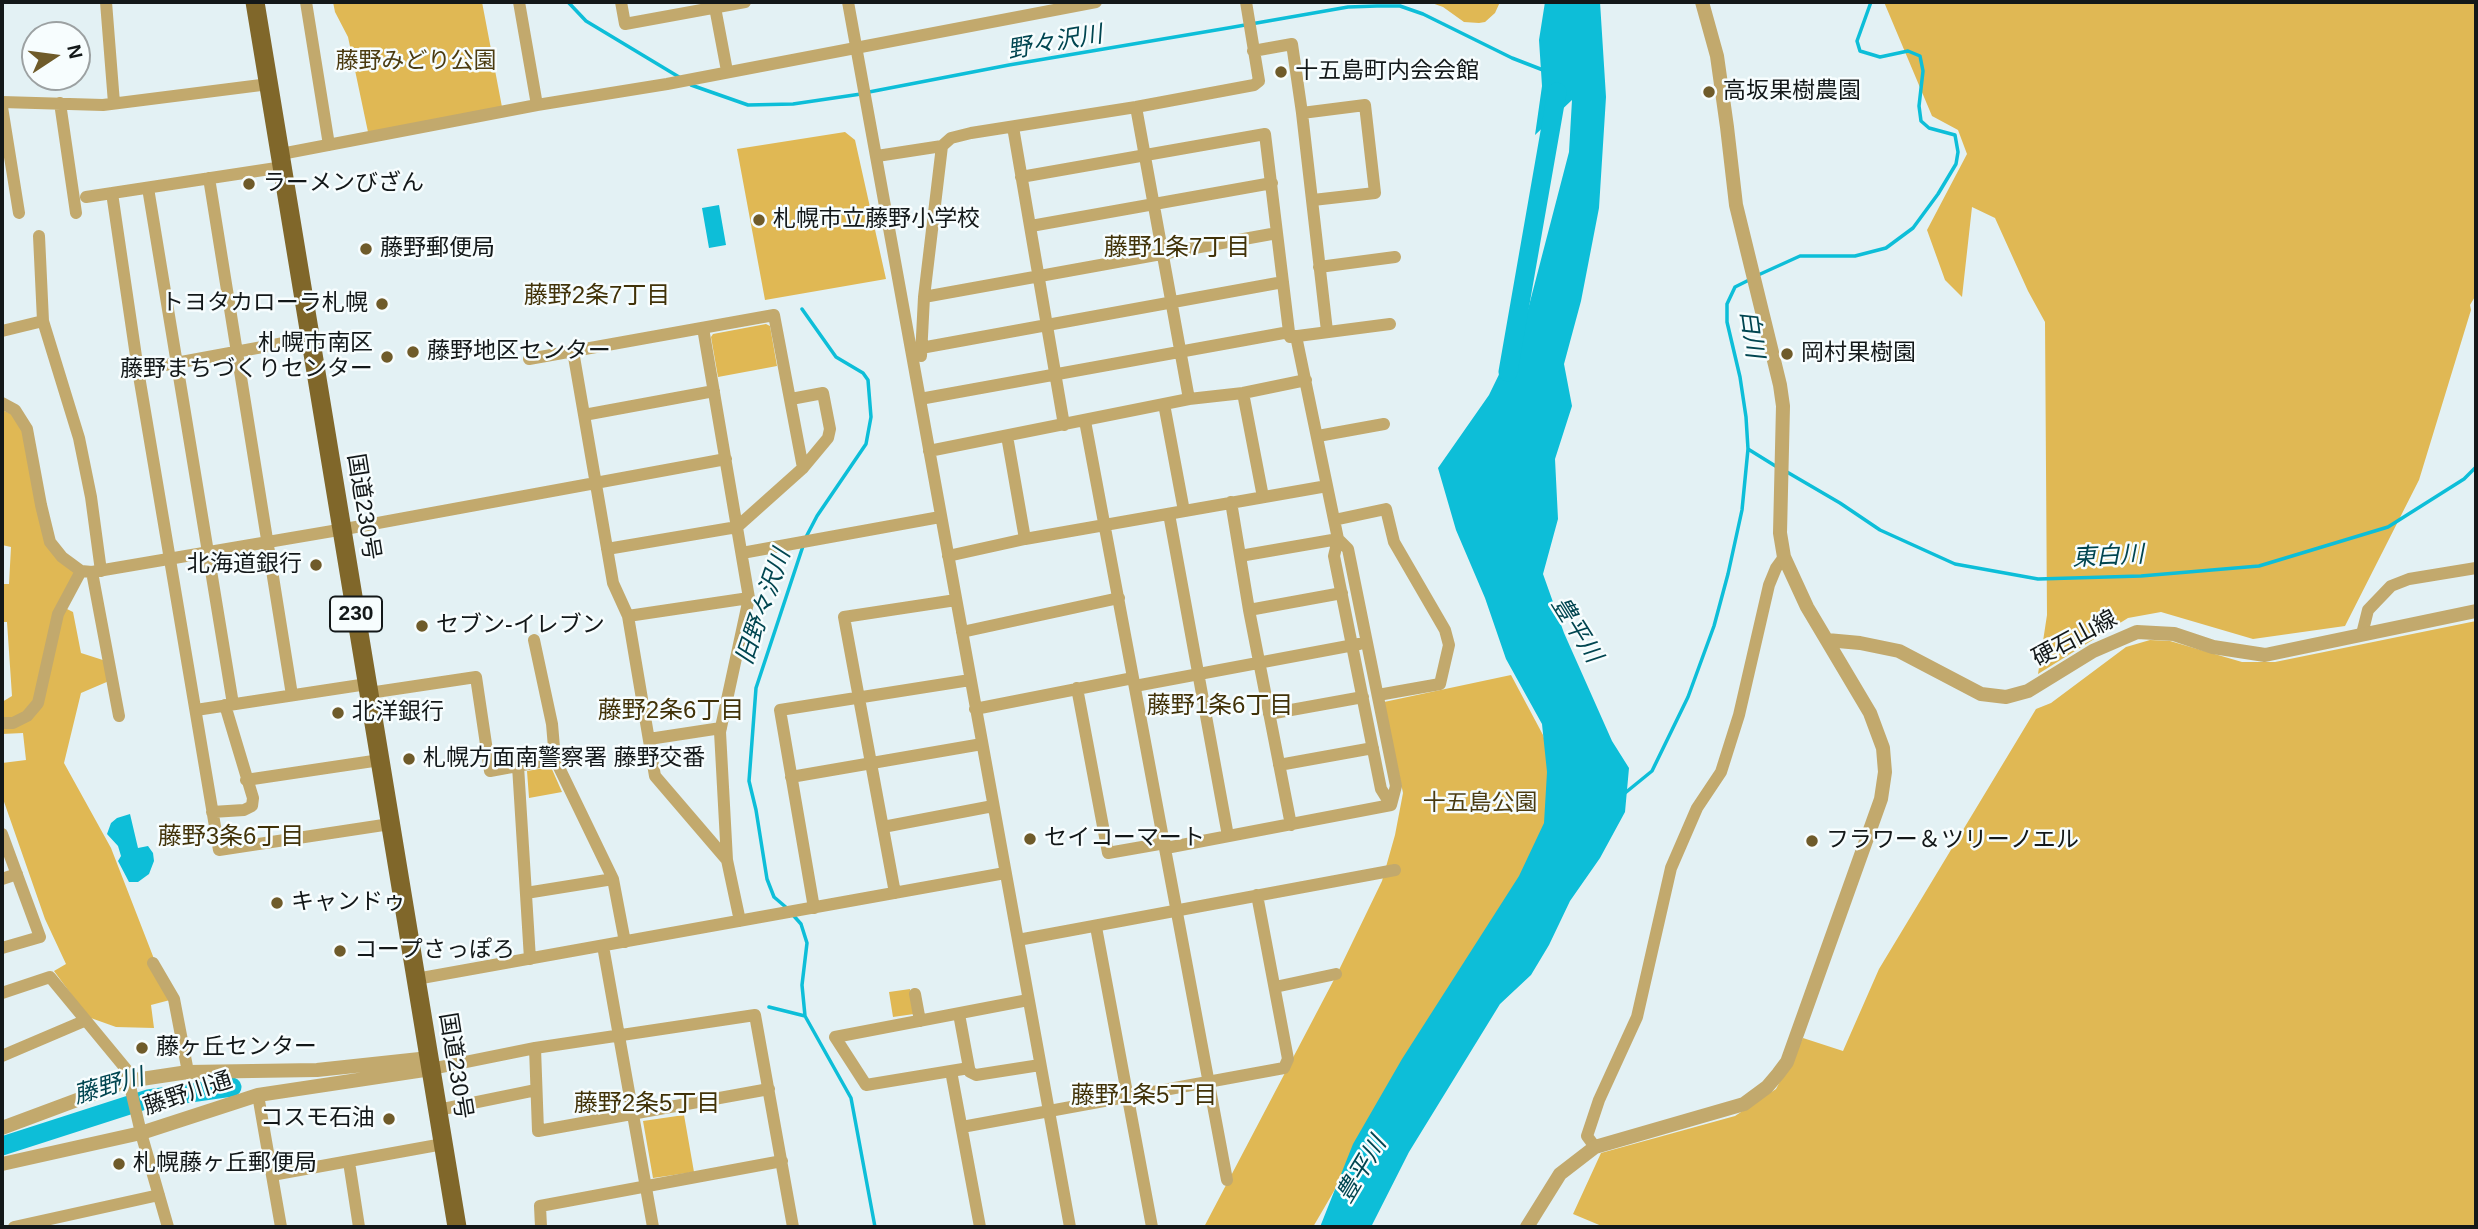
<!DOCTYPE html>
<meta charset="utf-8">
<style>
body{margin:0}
#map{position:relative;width:2478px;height:1229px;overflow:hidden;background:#e3f1f4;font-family:Arial,sans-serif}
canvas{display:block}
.frame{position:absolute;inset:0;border:4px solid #131819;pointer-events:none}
.north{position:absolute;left:21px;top:21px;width:70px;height:70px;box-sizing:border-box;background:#f7fdfe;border:2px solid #9ca1a2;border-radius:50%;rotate:77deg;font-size:19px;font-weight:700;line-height:28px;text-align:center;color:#131819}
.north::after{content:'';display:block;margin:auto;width:24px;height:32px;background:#6f5b2a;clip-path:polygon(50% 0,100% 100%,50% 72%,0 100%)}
</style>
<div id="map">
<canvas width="2478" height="1229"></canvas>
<div class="frame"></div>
<div class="north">N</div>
</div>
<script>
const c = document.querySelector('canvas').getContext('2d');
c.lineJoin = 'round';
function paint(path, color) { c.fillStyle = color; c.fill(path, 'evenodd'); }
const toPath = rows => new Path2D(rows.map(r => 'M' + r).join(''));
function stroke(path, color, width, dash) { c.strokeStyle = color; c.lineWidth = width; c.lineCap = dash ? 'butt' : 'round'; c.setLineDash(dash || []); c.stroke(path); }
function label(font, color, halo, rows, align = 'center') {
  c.font = font + ' Arial,"Noto Sans JP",sans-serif'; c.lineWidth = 5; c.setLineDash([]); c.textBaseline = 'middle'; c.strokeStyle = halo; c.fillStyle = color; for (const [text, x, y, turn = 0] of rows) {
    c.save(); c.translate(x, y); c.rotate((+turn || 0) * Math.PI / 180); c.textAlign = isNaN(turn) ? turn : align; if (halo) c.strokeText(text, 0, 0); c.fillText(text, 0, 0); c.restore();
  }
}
paint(toPath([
 [333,2,482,2,502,107,368,132,348,37,335,12],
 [1429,2,1500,2,1495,13,1485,22,1479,23,1464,22,1443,7],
 [1884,2,2476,2,2476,295,2470,305,2471,310,2419,480,2345,626,2253,639,2161,612,2128,618,2038,674,2047,615,2045,322,2028,291,1995,218,1972,207,1962,297,1945,280,1927,230,1967,154,1958,130,1932,116],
 [845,132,855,140,886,279,765,300,737,149],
 [766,324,770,326,777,366,718,377,711,337,713,334],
 [2,410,14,415,23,430,48,548,76,574,59,605,73,612,81,653,106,661,109,681,81,693,64,763,111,848,170,1000,151,1005,154,1028,116,1027,88,1017,54,971,66,964,45,919,2,796,2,763,26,760,23,733,2,734,2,702,12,696,7,622,2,622,2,584,9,584,11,547,2,545],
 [2476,621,2476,1227,1604,1227,1573,1214,1601,1153,1735,1116,1776,1089,1803,1038,1843,1051,1879,969,2036,709,2051,703,2126,647,2150,640,2170,641,2242,662,2275,662],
 [1511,675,1543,735,1559,786,1556,830,1376,1119,1313,1227,1204,1227,1338,972,1382,881,1395,835,1403,793,1384,702],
 [551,767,562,792,529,798,527,771],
 [910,989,914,1014,893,1017,889,992],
 [684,1115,694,1172,653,1178,643,1121]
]), '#e0b854');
paint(toPath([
 [1545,2,1600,2,1606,97,1599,208,1581,301,1564,364,1572,406,1555,459,1558,519,1543,574,1564,633,1612,741,1629,768,1625,812,1600,858,1570,901,1549,945,1531,975,1500,1004,1409,1152,1371,1227,1320,1227,1353,1144,1402,1059,1519,876,1544,823,1547,772,1542,724,1506,659,1485,598,1456,530,1438,468,1489,395,1525,321,1569,152,1572,100,1535,135,1542,86,1539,40],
 [719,205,726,245,709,248,702,208],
 [130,814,138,848,148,846,153,853,154,861,149,874,138,882,129,882,118,861,121,856,118,846,107,834,111,823,117,818]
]), '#0dbed8');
stroke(toPath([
 [568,2,586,21,679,77],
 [691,85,748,105,793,104,861,94],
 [869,92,1009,65,1228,28,1348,7,1377,6,1400,6,1423,14,1512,58,1543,70],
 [1756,276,1800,256,1855,256,1886,248,1913,228,1938,194,1956,164,1958,152,1955,135,1929,128,1921,121,1919,106,1923,71,1920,56,1908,51,1880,57,1860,51,1857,41,1871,2],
 [802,309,836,357,863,373,868,380,871,417,866,444,817,516,805,539],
 [1748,449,1777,467],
 [1787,472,1840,503,1880,530,1955,564,2038,579,2141,576,2259,566,2388,527,2464,479,2476,467],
 [1625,793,1652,771,1688,697,1714,626,1728,574,1742,510,1748,449,1746,417,1740,377,1727,322,1727,304,1735,287,1749,280],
 [788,909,774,897,767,879,756,810,749,781,756,688,803,546],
 [793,915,801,924,807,943,802,985,805,1016,851,1098,875,1227],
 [769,1007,805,1016]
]), '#0dbed8', 3.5);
stroke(toPath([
 [1508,372,1557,92],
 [2,1146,148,1099,232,1087]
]), '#0dbed8', 19);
stroke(toPath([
 [106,2,114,103],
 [306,2,329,145],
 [519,2,537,105],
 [621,2,625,24,745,2],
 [714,2,727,71],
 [848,2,1070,1227],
 [1253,51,1292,44,1302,113,1327,331],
 [2,102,103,105,269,84],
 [60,103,76,213],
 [2,107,19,213],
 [1136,107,1189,399],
 [1302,113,1365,105,1375,193,1313,200],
 [1013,127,1064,425],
 [281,154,537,105,667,84,1096,2],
 [877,156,942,146,951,138,971,133,1136,107,1254,85,1259,81,1246,2],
 [1021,177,1265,134,1289,332],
 [209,178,292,695],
 [148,188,233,704],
 [112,193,138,370,219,850,390,824],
 [86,197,283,167],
 [1031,226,1272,183],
 [39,236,43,321,79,438,91,497,101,571],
 [1319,267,1395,257],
 [924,297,1277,233],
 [703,328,749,598,720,732,727,860,740,921],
 [2,331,43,321],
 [1296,336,1338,539,1334,556,1381,789,1391,805],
 [921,348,1283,282],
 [573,351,613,583,628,616],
 [921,356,924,297,942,146],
 [529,359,774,315,803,468],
 [138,370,311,338],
 [1243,393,1263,497],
 [920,399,1289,332,1290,337,1390,324],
 [2,403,15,410,27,429,41,505,50,542,62,557,81,571,92,572,356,527,726,459],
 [1164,404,1184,511],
 [584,415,714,391],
 [1085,421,1227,1180],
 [1007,436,1025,539],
 [1318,436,1384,424],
 [929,451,1189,399,1243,393,1306,380],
 [1231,502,1249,610,1291,825],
 [1169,514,1228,836],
 [1334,520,1386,509,1394,542,1445,630,1449,645,1440,684,1378,695],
 [1338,539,1348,549,1396,786,1391,805],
 [607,549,737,527,803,468,828,438,830,429,823,393,791,399],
 [742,553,940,517],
 [948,556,1025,539,1327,486],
 [1240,556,1338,539],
 [92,572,119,716],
 [1249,610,1342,593],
 [962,632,1119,598],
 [2362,634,2368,610,2391,586,2409,579,2476,568],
 [534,640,552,724,555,759,613,879,625,942],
 [1135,686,1359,644],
 [1077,688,1108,853,1165,843],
 [369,693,476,677,490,771,555,759],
 [975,709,1133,678],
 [196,710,367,684],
 [1269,714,1363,697],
 [2,723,13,723,27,716,38,703,58,614,81,571],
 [649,739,721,728],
 [1279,765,1373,748],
 [518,766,530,959],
 [791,777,982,744],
 [246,780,380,760],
 [212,812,244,810,252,806,253,798,225,705],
 [883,827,993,806],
 [2,834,40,937,2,948],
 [1166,848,1391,805],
 [727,860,655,776,628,616,749,598],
 [2,879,17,874],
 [526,893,613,879],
 [895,893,844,617,956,600],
 [814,908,780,710,970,680],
 [1096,927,1152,1227],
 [1018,940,1395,870],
 [603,946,653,1227],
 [153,963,174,999,188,1072],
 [416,979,1005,873],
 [1275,987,1336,974],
 [2,993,50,977,126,1069,141,1133,168,1227],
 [915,994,920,1021],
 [1028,1000,835,1037,866,1085,969,1068,970,1072,976,1075,1040,1065],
 [959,1014,969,1068],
 [535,1048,538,1131,769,1089],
 [2,1056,84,1021],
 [431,1069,535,1048,755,1015,793,1227],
 [951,1071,980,1227],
 [258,1095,281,1227],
 [438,1110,536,1090],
 [962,1127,1284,1068,1288,1059,1257,895],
 [1595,1147,1587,1136,1599,1100,1637,1017,1671,868,1697,808,1721,772,1739,715,1769,585,1776,568,1784,557],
 [349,1162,359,1227],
 [272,1175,443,1144],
 [14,1227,159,1195],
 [541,1227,540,1206,782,1161]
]), '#c2a96d', 12);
stroke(toPath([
 [1827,640,1860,643,1899,651,1981,694,2006,697,2028,691,2093,651,2137,632,2174,634,2213,647,2265,655,2476,611],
 [2,1128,128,1081,188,1072,317,1070,429,1058],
 [2,1164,141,1133,258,1095,431,1069],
 [1527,1227,1560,1174,1595,1147,1744,1104,1767,1087,1778,1074,1787,1062,1881,799,1885,772,1883,748,1870,713,1807,607,1784,557,1780,533,1783,406,1780,385,1736,205,1727,127,1717,56,1702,2]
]), '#c2a96d', 14);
stroke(toPath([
 [255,2,457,1227]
]), '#80672a', 19);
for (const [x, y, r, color] of [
 [1281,72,7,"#6f5b2a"],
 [1709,92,7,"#6f5b2a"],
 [249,184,7,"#6f5b2a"],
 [759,220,7,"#6f5b2a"],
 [366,249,7,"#6f5b2a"],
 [382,304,7,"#6f5b2a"],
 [413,352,7,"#6f5b2a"],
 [1787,354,7,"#6f5b2a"],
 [387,357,7,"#6f5b2a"],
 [316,565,7,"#6f5b2a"],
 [422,626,7,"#6f5b2a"],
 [338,713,7,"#6f5b2a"],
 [409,759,7,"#6f5b2a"],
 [1030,839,7,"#6f5b2a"],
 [1812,841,7,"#6f5b2a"],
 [277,903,7,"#6f5b2a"],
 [340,951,7,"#6f5b2a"],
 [142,1048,7,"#6f5b2a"],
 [389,1119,7,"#6f5b2a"],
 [119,1164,7,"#6f5b2a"]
]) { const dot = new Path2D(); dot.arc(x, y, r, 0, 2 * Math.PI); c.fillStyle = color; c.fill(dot); stroke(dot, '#f7fdfe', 2.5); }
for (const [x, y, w] of [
 [356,614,52]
]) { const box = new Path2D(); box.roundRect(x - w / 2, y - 17.5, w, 35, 5); c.fillStyle = '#f7fdfe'; c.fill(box); stroke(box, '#131819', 2); }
label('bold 21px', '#131819', null, [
 ["230",356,614]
]);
label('23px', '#4b3b10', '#f7fdfe', [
 ["藤野みどり公園",416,62],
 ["十五島公園",1480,804]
]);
label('23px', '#131819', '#f7fdfe', [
 ["十五島町内会会館",1295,72],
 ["高坂果樹農園",1723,92],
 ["ラーメンびざん",263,184],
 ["札幌市立藤野小学校",773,220],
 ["藤野郵便局",380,249],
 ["トヨタカローラ札幌",368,304,"right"],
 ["札幌市南区",373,344,"right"],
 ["藤野まちづくりセンター",373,370,"right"],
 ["藤野地区センター",427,352],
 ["岡村果樹園",1801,354],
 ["北海道銀行",302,565,"right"],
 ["セブン-イレブン",436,626],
 ["北洋銀行",352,713],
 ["札幌方面南警察署 藤野交番",423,759],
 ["セイコーマート",1044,839],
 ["フラワー＆ツリーノエル",1826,841],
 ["キャンドゥ",291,903],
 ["コープさっぽろ",354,951],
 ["藤ヶ丘センター",156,1048],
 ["コスモ石油",375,1119,"right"],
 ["札幌藤ヶ丘郵便局",133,1164]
], 'left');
label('23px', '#131819', '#f7fdfe', [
 ["国道230号",363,507,81],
 ["硬石山線",2075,639,-28],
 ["国道230号",455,1066,81],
 ["藤野川通",188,1094,-18]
]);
label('italic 24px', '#004550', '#f7fdfe', [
 ["野々沢川",1055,43,-10],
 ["白川",1751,334,82],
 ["東白川",2108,557,-3],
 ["旧野々沢川",764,607,-71],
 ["豊平川",1576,630,58],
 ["藤野川",109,1087,-16],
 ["豊平川",1362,1170,-59]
]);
label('24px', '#413208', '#f7fdfe', [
 ["藤野1条7丁目",1177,248],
 ["藤野2条7丁目",597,296],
 ["藤野1条6丁目",1220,706],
 ["藤野2条6丁目",671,711],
 ["藤野3条6丁目",231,837],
 ["藤野1条5丁目",1144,1096],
 ["藤野2条5丁目",647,1104]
]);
</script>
